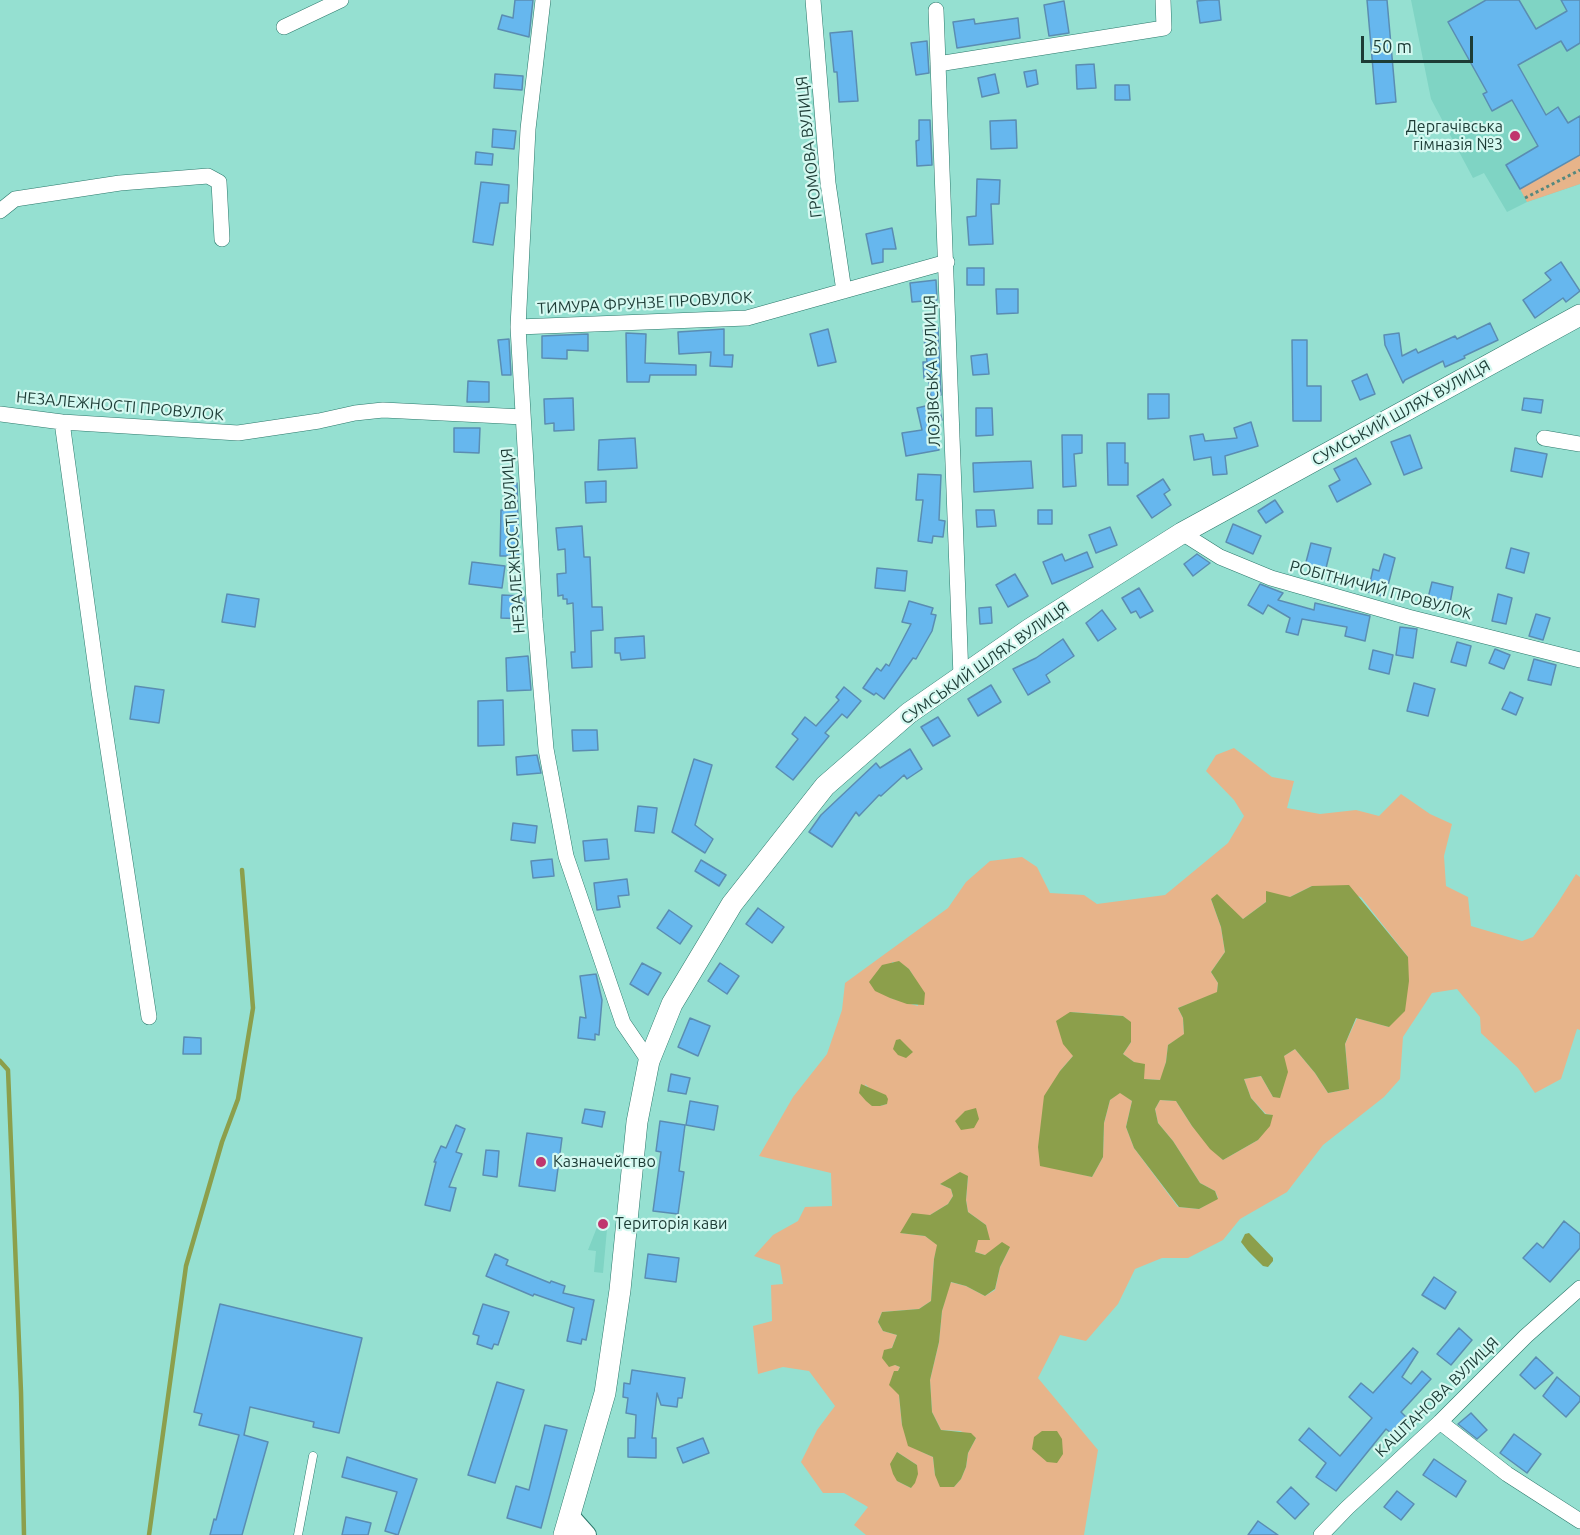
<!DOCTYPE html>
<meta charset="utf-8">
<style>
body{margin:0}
#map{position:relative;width:1580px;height:1535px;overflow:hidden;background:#95e0d1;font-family:Ubuntu,sans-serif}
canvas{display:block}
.scale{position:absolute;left:1361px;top:36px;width:112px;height:27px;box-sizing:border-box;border:3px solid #1d3c36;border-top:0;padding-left:8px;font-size:18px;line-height:21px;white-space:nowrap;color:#1d3c36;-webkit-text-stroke:4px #d5f9f1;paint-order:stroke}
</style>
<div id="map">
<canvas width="1580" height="1535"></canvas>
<div class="scale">50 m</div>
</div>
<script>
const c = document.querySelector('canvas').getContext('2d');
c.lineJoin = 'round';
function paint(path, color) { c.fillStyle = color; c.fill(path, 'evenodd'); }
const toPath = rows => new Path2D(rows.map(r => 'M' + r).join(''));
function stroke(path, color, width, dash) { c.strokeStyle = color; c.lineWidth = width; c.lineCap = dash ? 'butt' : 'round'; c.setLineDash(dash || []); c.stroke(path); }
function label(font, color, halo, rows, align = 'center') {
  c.font = font + ' Ubuntu,sans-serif'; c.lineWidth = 4.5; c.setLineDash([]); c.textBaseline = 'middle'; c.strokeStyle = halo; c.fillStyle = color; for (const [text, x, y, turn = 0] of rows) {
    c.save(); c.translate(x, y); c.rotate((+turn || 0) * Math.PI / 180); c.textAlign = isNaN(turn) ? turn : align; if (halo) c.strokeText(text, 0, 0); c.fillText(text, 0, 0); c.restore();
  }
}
paint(toPath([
 [1411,0,1580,0,1580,184,1527,202,1507,212,1484,173,1473,178,1431,99],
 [601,1217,608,1218,603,1273,594,1272,596,1251,588,1250]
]), '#7fd4c4');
paint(toPath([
 [1580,155,1580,184,1527,202,1520,189],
 [1234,748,1272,777,1294,781,1287,808,1320,814,1356,810,1379,816,1401,794,1430,814,1452,824,1444,856,1446,886,1468,897,1471,926,1522,941,1533,937,1557,904,1576,874,1580,877,1580,1030,1577,1029,1561,1079,1535,1093,1518,1068,1481,1033,1480,1017,1457,989,1432,993,1403,1037,1400,1079,1384,1097,1323,1145,1287,1192,1240,1219,1223,1240,1188,1258,1162,1258,1135,1269,1118,1304,1086,1341,1060,1335,1038,1378,1098,1450,1084,1535,866,1535,854,1525,868,1507,844,1493,823,1493,801,1462,817,1430,835,1406,809,1371,783,1367,758,1374,753,1326,772,1321,771,1285,783,1284,780,1265,754,1256,773,1235,798,1221,805,1207,832,1206,831,1173,759,1156,793,1097,827,1054,842,1010,845,983,948,908,966,882,990,861,1022,857,1037,867,1050,893,1084,895,1097,904,1165,895,1228,843,1244,816,1234,800,1206,771,1216,755],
 [1312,886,1361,897,1408,957,1389,1027,1357,1018,1345,1044,1349,1089,1328,1093,1315,1073,1295,1049,1284,1056,1273,1097,1261,1076,1244,1079,1251,1098,1266,1114,1272,1115,1258,1140,1223,1160,1192,1126,1176,1101,1160,1100,1155,1109,1158,1123,1173,1141,1200,1183,1215,1191,1218,1198,1199,1209,1178,1207,1134,1148,1126,1127,1132,1101,1120,1092,1110,1100,1104,1123,1103,1157,1092,1177,1071,1172,1060,1071,1073,1056,1070,1012,1123,1016,1131,1023,1131,1042,1123,1054,1134,1062,1144,1079,1161,1080,1166,1062,1168,1045,1184,1035,1183,1018,1178,1008,1217,993,1218,983,1211,972,1225,952,1221,927,1211,899,1226,905,1243,919,1266,902,1290,897],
 [892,962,899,962,909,969,914,977,918,1006,890,998],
 [865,1084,870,1089,887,1104,880,1106,872,1106],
 [968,1176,966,1200,968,1212,986,1225,989,1240,977,1240,975,1252,985,1255,1010,1247,1000,1267,995,1290,985,1296,966,1286,950,1282,942,1311,939,1342,930,1380,932,1412,941,1430,960,1431,976,1438,968,1453,966,1467,961,1479,954,1487,935,1475,933,1457,922,1452,902,1425,899,1395,898,1371,900,1367,895,1365,884,1351,892,1348,897,1335,883,1331,878,1322,882,1312,919,1309,931,1301,934,1259,938,1245,925,1236,901,1233,948,1204,953,1196,951,1189,940,1184],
 [897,1452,917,1465,911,1488,897,1481]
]), '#e7b48a');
paint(toPath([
 [1349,885,1408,957,1409,981,1405,1011,1389,1027,1356,1018,1345,1044,1349,1089,1328,1093,1315,1073,1295,1049,1284,1056,1288,1072,1280,1098,1273,1097,1261,1076,1244,1079,1251,1098,1265,1114,1273,1115,1270,1126,1258,1140,1223,1160,1210,1149,1192,1126,1176,1101,1160,1100,1155,1109,1158,1123,1173,1141,1200,1183,1215,1191,1218,1199,1199,1209,1179,1207,1134,1148,1126,1127,1132,1101,1120,1093,1110,1100,1104,1123,1103,1157,1092,1177,1040,1166,1038,1147,1044,1096,1060,1071,1073,1056,1063,1044,1056,1021,1070,1012,1123,1016,1131,1022,1131,1042,1123,1054,1134,1062,1145,1064,1144,1079,1160,1080,1166,1062,1168,1045,1184,1034,1183,1018,1178,1008,1217,992,1218,983,1211,972,1225,952,1221,927,1211,899,1217,894,1243,919,1266,902,1266,891,1290,897,1312,886],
 [899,961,909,969,925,993,924,1005,907,1004,890,998,875,991,869,982,882,965],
 [900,1039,913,1052,906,1058,898,1055,893,1049,896,1040],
 [861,1084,886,1095,888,1099,887,1104,880,1106,872,1106,866,1101,859,1093],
 [976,1108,979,1119,974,1128,961,1130,955,1121,965,1111],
 [960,1172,968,1176,966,1200,968,1212,986,1225,990,1240,978,1240,975,1252,985,1255,1002,1242,1010,1247,1000,1267,995,1289,985,1296,966,1286,951,1282,942,1311,939,1342,930,1380,932,1412,941,1430,971,1433,976,1438,968,1453,966,1467,961,1479,954,1487,940,1487,935,1475,933,1457,908,1446,902,1425,899,1395,889,1385,894,1371,898,1371,900,1367,895,1365,889,1367,882,1358,884,1350,892,1348,897,1335,883,1331,878,1322,882,1312,919,1309,931,1301,934,1259,937,1245,925,1236,900,1233,912,1213,930,1215,948,1204,953,1196,951,1189,940,1184],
 [1249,1233,1273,1258,1273,1261,1268,1267,1263,1266,1248,1251,1241,1242,1245,1234],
 [1042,1431,1057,1431,1062,1439,1063,1454,1057,1463,1047,1462,1032,1449,1034,1437],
 [897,1452,917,1465,918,1474,915,1483,911,1488,897,1481,893,1474,890,1464]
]), '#8c9f4b');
stroke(toPath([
 [0,1061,8,1070,21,1392,24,1535],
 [149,1535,186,1266,222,1142,238,1099,253,1008,242,870]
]), '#8c9f4b', 4.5);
const building = toPath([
 [515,0,533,0,529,37,498,29,502,15,513,18,515,0],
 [1208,0,1219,0,1221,20,1200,23,1197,1,1208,0],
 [1367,0,1387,0,1396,102,1376,104,1367,0],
 [1486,0,1519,0,1536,29,1567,11,1561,0,1580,0,1580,43,1567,51,1561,41,1518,65,1546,115,1558,107,1568,123,1580,116,1580,155,1520,189,1506,165,1538,146,1512,100,1492,111,1483,94,1487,92,1448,22,1486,0],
 [1064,1,1069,33,1049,36,1044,5,1064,1],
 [1018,18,1020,38,957,48,953,22,974,19,975,24,1018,18],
 [852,31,858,101,839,102,837,72,834,72,830,33,852,31],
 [927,41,929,73,916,75,911,43,927,41],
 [1094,64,1096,88,1077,89,1076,65,1094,64],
 [1036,70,1038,84,1027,87,1024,72,1036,70],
 [495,74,523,76,522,90,494,88,495,74],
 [995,74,999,93,982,97,978,78,995,74],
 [1115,85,1129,85,1130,100,1115,100,1115,85],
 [919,120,930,120,932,165,917,166,916,141,919,140,919,120],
 [1016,120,1017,148,991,149,990,121,1016,120],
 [493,129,516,131,514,149,492,147,493,129],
 [476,152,493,154,492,165,475,164,476,152],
 [977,179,1000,180,999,204,991,204,993,244,969,245,967,217,976,216,977,179],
 [481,182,509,185,508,203,500,203,493,245,473,242,481,182],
 [892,228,896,249,883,249,883,262,872,264,866,234,892,228],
 [1561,262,1580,291,1566,302,1563,298,1535,318,1523,300,1551,280,1545,273,1561,262],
 [967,268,984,268,984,285,967,285,967,268],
 [936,280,937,300,912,302,910,283,936,280],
 [996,289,1018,289,1018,313,997,314,996,289],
 [1490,323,1498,340,1464,356,1465,358,1445,367,1443,361,1405,380,1403,383,1385,345,1384,335,1399,333,1402,356,1416,349,1418,353,1455,336,1457,339,1490,323],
 [938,328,941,395,931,397,928,377,924,378,923,362,927,362,923,330,938,328],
 [724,329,724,355,733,355,732,367,710,366,711,352,679,354,678,332,724,329],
 [828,329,836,362,818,366,810,334,828,329],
 [626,333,646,334,645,363,696,365,696,375,650,375,649,382,627,382,626,333],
 [588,334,588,351,567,350,567,359,542,358,542,336,588,334],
 [509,339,511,375,502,375,498,340,509,339],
 [1292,340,1307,340,1307,386,1321,386,1321,421,1293,421,1292,340],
 [987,354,989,374,973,375,971,356,987,354],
 [1367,374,1375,394,1360,400,1352,381,1367,374],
 [468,381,489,382,489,402,467,402,468,381],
 [1148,394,1169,394,1169,418,1148,419,1148,394],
 [573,398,574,430,554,431,554,423,545,424,544,399,573,398],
 [1524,398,1543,400,1541,413,1522,410,1524,398],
 [938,403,942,420,934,422,939,450,906,456,902,433,922,430,917,408,938,403],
 [976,408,992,408,993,435,976,436,976,408],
 [1251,422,1258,446,1225,456,1227,474,1213,475,1211,457,1194,460,1190,436,1203,434,1205,441,1237,438,1234,428,1251,422],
 [454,428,480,428,479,453,454,452,454,428],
 [1062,435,1082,435,1082,453,1074,454,1076,486,1063,487,1062,435],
 [1410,435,1422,468,1404,475,1391,442,1410,435],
 [635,438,637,468,598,470,599,440,635,438],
 [1107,443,1125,443,1125,463,1128,463,1128,485,1108,485,1107,443],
 [1515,448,1547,454,1542,477,1511,471,1515,448],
 [1356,458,1371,484,1337,502,1329,486,1340,480,1334,469,1356,458],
 [1031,461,1033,488,974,492,973,463,1031,461],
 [918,474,941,475,939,520,945,521,943,537,933,536,932,543,918,541,923,500,916,500,918,474],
 [1163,479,1170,490,1164,494,1171,505,1152,518,1137,496,1163,479],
 [606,481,606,502,586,503,585,482,606,481],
 [517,483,519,556,500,556,501,510,507,510,504,484,517,483],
 [1275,500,1283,512,1266,523,1258,511,1275,500],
 [976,510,994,510,996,526,977,527,976,510],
 [1038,510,1052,510,1052,524,1038,524,1038,510],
 [1233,524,1261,536,1253,554,1226,542,1233,524],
 [582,526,584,557,590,557,592,607,602,607,603,630,591,631,592,667,572,668,571,652,575,652,573,603,567,604,567,599,563,599,563,595,558,596,557,574,566,573,565,549,558,550,556,528,582,526],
 [1110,527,1117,545,1096,553,1089,535,1110,527],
 [1311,543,1331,548,1325,572,1305,566,1311,543],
 [1511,548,1529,553,1524,573,1506,568,1511,548],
 [1087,552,1093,567,1052,584,1043,562,1062,554,1065,561,1087,552],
 [1197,554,1210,563,1193,576,1184,564,1197,554],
 [1384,554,1395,558,1385,597,1368,592,1373,569,1379,571,1384,554],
 [472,562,505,566,502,588,469,584,472,562],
 [877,568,907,571,905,591,875,588,877,568],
 [1015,574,1028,596,1008,607,996,585,1015,574],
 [1432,582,1453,587,1450,603,1428,598,1432,582],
 [1260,584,1283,593,1278,600,1314,610,1315,603,1370,616,1365,641,1345,636,1347,627,1302,619,1298,635,1286,632,1290,618,1268,605,1263,614,1248,605,1260,584],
 [1139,588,1153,611,1140,618,1136,611,1131,613,1122,598,1139,588],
 [227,594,259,599,255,627,222,622,227,594],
 [1498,594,1512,598,1506,624,1492,621,1498,594],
 [502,595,524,596,525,619,501,618,502,595],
 [909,601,933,608,931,614,936,615,932,631,916,659,913,658,884,699,876,693,874,695,863,688,877,668,881,671,886,664,889,666,911,624,902,622,909,601],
 [991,607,992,623,980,624,979,608,991,607],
 [1102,610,1116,629,1098,641,1086,623,1102,610],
 [1536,614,1550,618,1543,640,1529,636,1536,614],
 [1400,627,1417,629,1413,658,1396,655,1400,627],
 [644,636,645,658,621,660,620,653,615,653,615,638,644,636],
 [1063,639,1074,656,1046,675,1050,682,1028,695,1013,669,1036,658,1063,639],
 [1457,642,1471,646,1466,666,1451,662,1457,642],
 [1495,649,1510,655,1504,669,1489,663,1495,649],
 [1373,650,1393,655,1389,674,1369,669,1373,650],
 [528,656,531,690,507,691,506,658,528,656],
 [1534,659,1556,665,1551,685,1528,680,1534,659],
 [1414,683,1435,689,1428,716,1407,711,1414,683],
 [991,685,1001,702,978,716,968,699,991,685],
 [135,686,164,690,159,723,130,719,135,686],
 [844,687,861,701,847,718,842,714,825,733,829,736,793,780,776,767,798,739,792,734,805,717,816,726,839,700,836,697,844,687],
 [1510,692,1523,698,1516,715,1502,709,1510,692],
 [503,700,504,745,478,746,478,701,503,700],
 [938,717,950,736,933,746,921,727,938,717],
 [572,730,597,730,598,750,573,751,572,730],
 [910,749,922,769,907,779,904,775,881,796,879,795,859,816,856,812,832,847,809,832,821,815,876,763,880,768,910,749],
 [537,755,541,773,517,775,516,757,537,755],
 [694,759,712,765,695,825,713,839,705,853,672,832,694,759],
 [638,806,657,808,654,833,635,831,638,806],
 [513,823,537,826,535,843,511,840,513,823],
 [607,839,609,859,585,861,583,841,607,839],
 [552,859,554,876,533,878,531,861,552,859],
 [701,860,726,875,719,886,695,871,701,860],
 [627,879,629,895,618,896,620,907,597,910,594,883,627,879],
 [758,908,784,927,772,943,746,924,758,908],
 [669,910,692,926,680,944,657,928,669,910],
 [642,963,661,973,648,995,630,984,642,963],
 [720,963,739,976,727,994,708,981,720,963],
 [596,974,602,1000,599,1035,595,1034,595,1040,578,1038,580,1017,586,1018,580,976,596,974],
 [690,1018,710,1026,698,1056,678,1047,690,1018],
 [184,1037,201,1038,201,1054,183,1054,184,1037],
 [671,1074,690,1078,686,1094,668,1091,671,1074],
 [690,1101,718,1106,714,1130,686,1125,690,1101],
 [585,1109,605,1112,602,1127,582,1123,585,1109],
 [660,1121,685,1125,679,1171,684,1172,678,1214,653,1211,661,1152,656,1151,660,1121],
 [456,1125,465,1129,456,1152,462,1154,449,1187,456,1188,450,1211,425,1205,436,1162,434,1162,441,1146,446,1148,456,1125],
 [527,1133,562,1138,555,1191,519,1186,527,1133],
 [486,1150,499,1151,497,1177,483,1175,486,1150],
 [1564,1221,1580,1234,1580,1248,1550,1282,1523,1258,1537,1243,1543,1248,1564,1221],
 [495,1254,508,1260,506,1265,550,1283,551,1281,565,1286,563,1293,594,1300,586,1340,582,1339,581,1344,567,1341,574,1308,534,1294,533,1296,486,1276,495,1254],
 [648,1254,679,1258,676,1282,645,1278,648,1254],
 [1434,1277,1456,1292,1445,1309,1422,1295,1434,1277],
 [220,1304,362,1338,339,1433,313,1427,314,1422,250,1407,244,1435,268,1442,242,1535,210,1535,214,1519,216,1520,239,1435,199,1425,202,1414,194,1412,220,1304],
 [483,1304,509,1312,498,1345,494,1344,492,1349,477,1344,479,1336,473,1334,483,1304],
 [1459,1328,1472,1340,1451,1365,1437,1354,1459,1328],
 [1413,1348,1418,1352,1402,1377,1411,1384,1422,1371,1431,1379,1401,1412,1406,1417,1391,1433,1386,1429,1336,1491,1316,1477,1326,1463,1299,1440,1309,1428,1340,1456,1372,1418,1349,1397,1361,1383,1373,1393,1413,1348],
 [1536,1357,1553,1373,1535,1389,1520,1375,1536,1357],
 [632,1370,685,1378,682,1398,678,1398,677,1407,661,1405,657,1393,652,1438,656,1438,656,1458,628,1457,628,1438,635,1438,636,1415,626,1413,628,1398,623,1397,624,1383,630,1384,632,1370],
 [1557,1377,1580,1397,1580,1401,1566,1417,1543,1396,1557,1377],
 [497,1382,524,1390,495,1483,468,1475,497,1382],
 [1471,1413,1487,1430,1477,1439,1458,1424,1471,1413],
 [545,1425,567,1430,541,1528,507,1518,516,1486,529,1490,545,1425],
 [1514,1434,1541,1454,1527,1473,1500,1453,1514,1434],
 [703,1438,709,1453,683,1463,677,1448,703,1438],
 [347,1457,417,1479,398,1535,385,1531,397,1492,342,1477,347,1457],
 [1434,1459,1466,1481,1456,1497,1423,1475,1434,1459],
 [1291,1487,1309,1504,1295,1519,1277,1502,1291,1487],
 [1397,1491,1414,1504,1401,1520,1384,1507,1397,1491],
 [346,1517,371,1523,368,1535,342,1535,346,1517],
 [1258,1521,1278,1535,1248,1535,1258,1521]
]);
paint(building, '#66b7ee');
stroke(building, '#5a8db2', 1.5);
const service = toPath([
 [298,1535,313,1456]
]);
const minor = toPath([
 [543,0,528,129,518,327,535,619,546,749,566,856,623,1023,649,1061],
 [813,0,828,183,844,291],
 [936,10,961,677],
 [284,27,341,0],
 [938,64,1164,28,1163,0],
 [0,211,15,199,120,183,208,176,219,182,222,239],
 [518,327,747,318,947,262],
 [0,414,62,422,238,433,319,421,355,413,383,410,523,417],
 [62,422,99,691,149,1017],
 [1544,438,1580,444],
 [1182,533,1220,557,1271,578,1408,617,1580,660],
 [1440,1422,1507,1474,1580,1521],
 [1321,1535,1347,1508,1440,1422,1526,1336,1580,1288]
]);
const tertiary = toPath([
 [571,1517,587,1535]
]);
const secondary = toPath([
 [564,1535,605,1393,620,1290,637,1122,649,1061,672,1004,732,904,825,786,909,713,1030,629,1182,533,1580,315]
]);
stroke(service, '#2b786b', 9);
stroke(minor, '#2b786b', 16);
stroke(tertiary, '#2b786b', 20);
stroke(secondary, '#2b786b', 22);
stroke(toPath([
 [1525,198,1580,170]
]), '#55887e', 3, [3, 3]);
stroke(service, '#fff', 8);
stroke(minor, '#fff', 15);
stroke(tertiary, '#fff', 18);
stroke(secondary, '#fff', 21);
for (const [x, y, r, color] of [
 [1515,136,6,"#c0366e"],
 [541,1162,6,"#c0366e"],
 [603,1224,6,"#c0366e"]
]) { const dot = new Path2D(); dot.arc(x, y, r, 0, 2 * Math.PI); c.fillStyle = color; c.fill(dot); stroke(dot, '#d5f9f1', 2); }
label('16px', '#1d3c36', '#d5f9f1', [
 ["Дергачівська",1503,127,"right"],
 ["гімназія №3",1503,145,"right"],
 ["Казначейство",553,1162],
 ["Територія кави",615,1224]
], 'left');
label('16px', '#1d3c36', '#d5f9f1', [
 ["ГРОМОВА ВУЛИЦЯ",809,147,-96],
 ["ТИМУРА ФРУНЗЕ ПРОВУЛОК",645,303,-3],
 ["ЛОЗІВСЬКА ВУЛИЦЯ",932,371,-92],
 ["НЕЗАЛЕЖНОСТІ ПРОВУЛОК",120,406,5],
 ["СУМСЬКИЙ ШЛЯХ ВУЛИЦЯ",1401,413,-29],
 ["НЕЗАЛЕЖНОСТІ ВУЛИЦЯ",513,541,-94],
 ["РОБІТНИЧИЙ ПРОВУЛОК",1381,590,15],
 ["СУМСЬКИЙ ШЛЯХ ВУЛИЦЯ",985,663,-35],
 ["КАШТАНОВА ВУЛИЦЯ",1437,1397,-44]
]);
</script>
